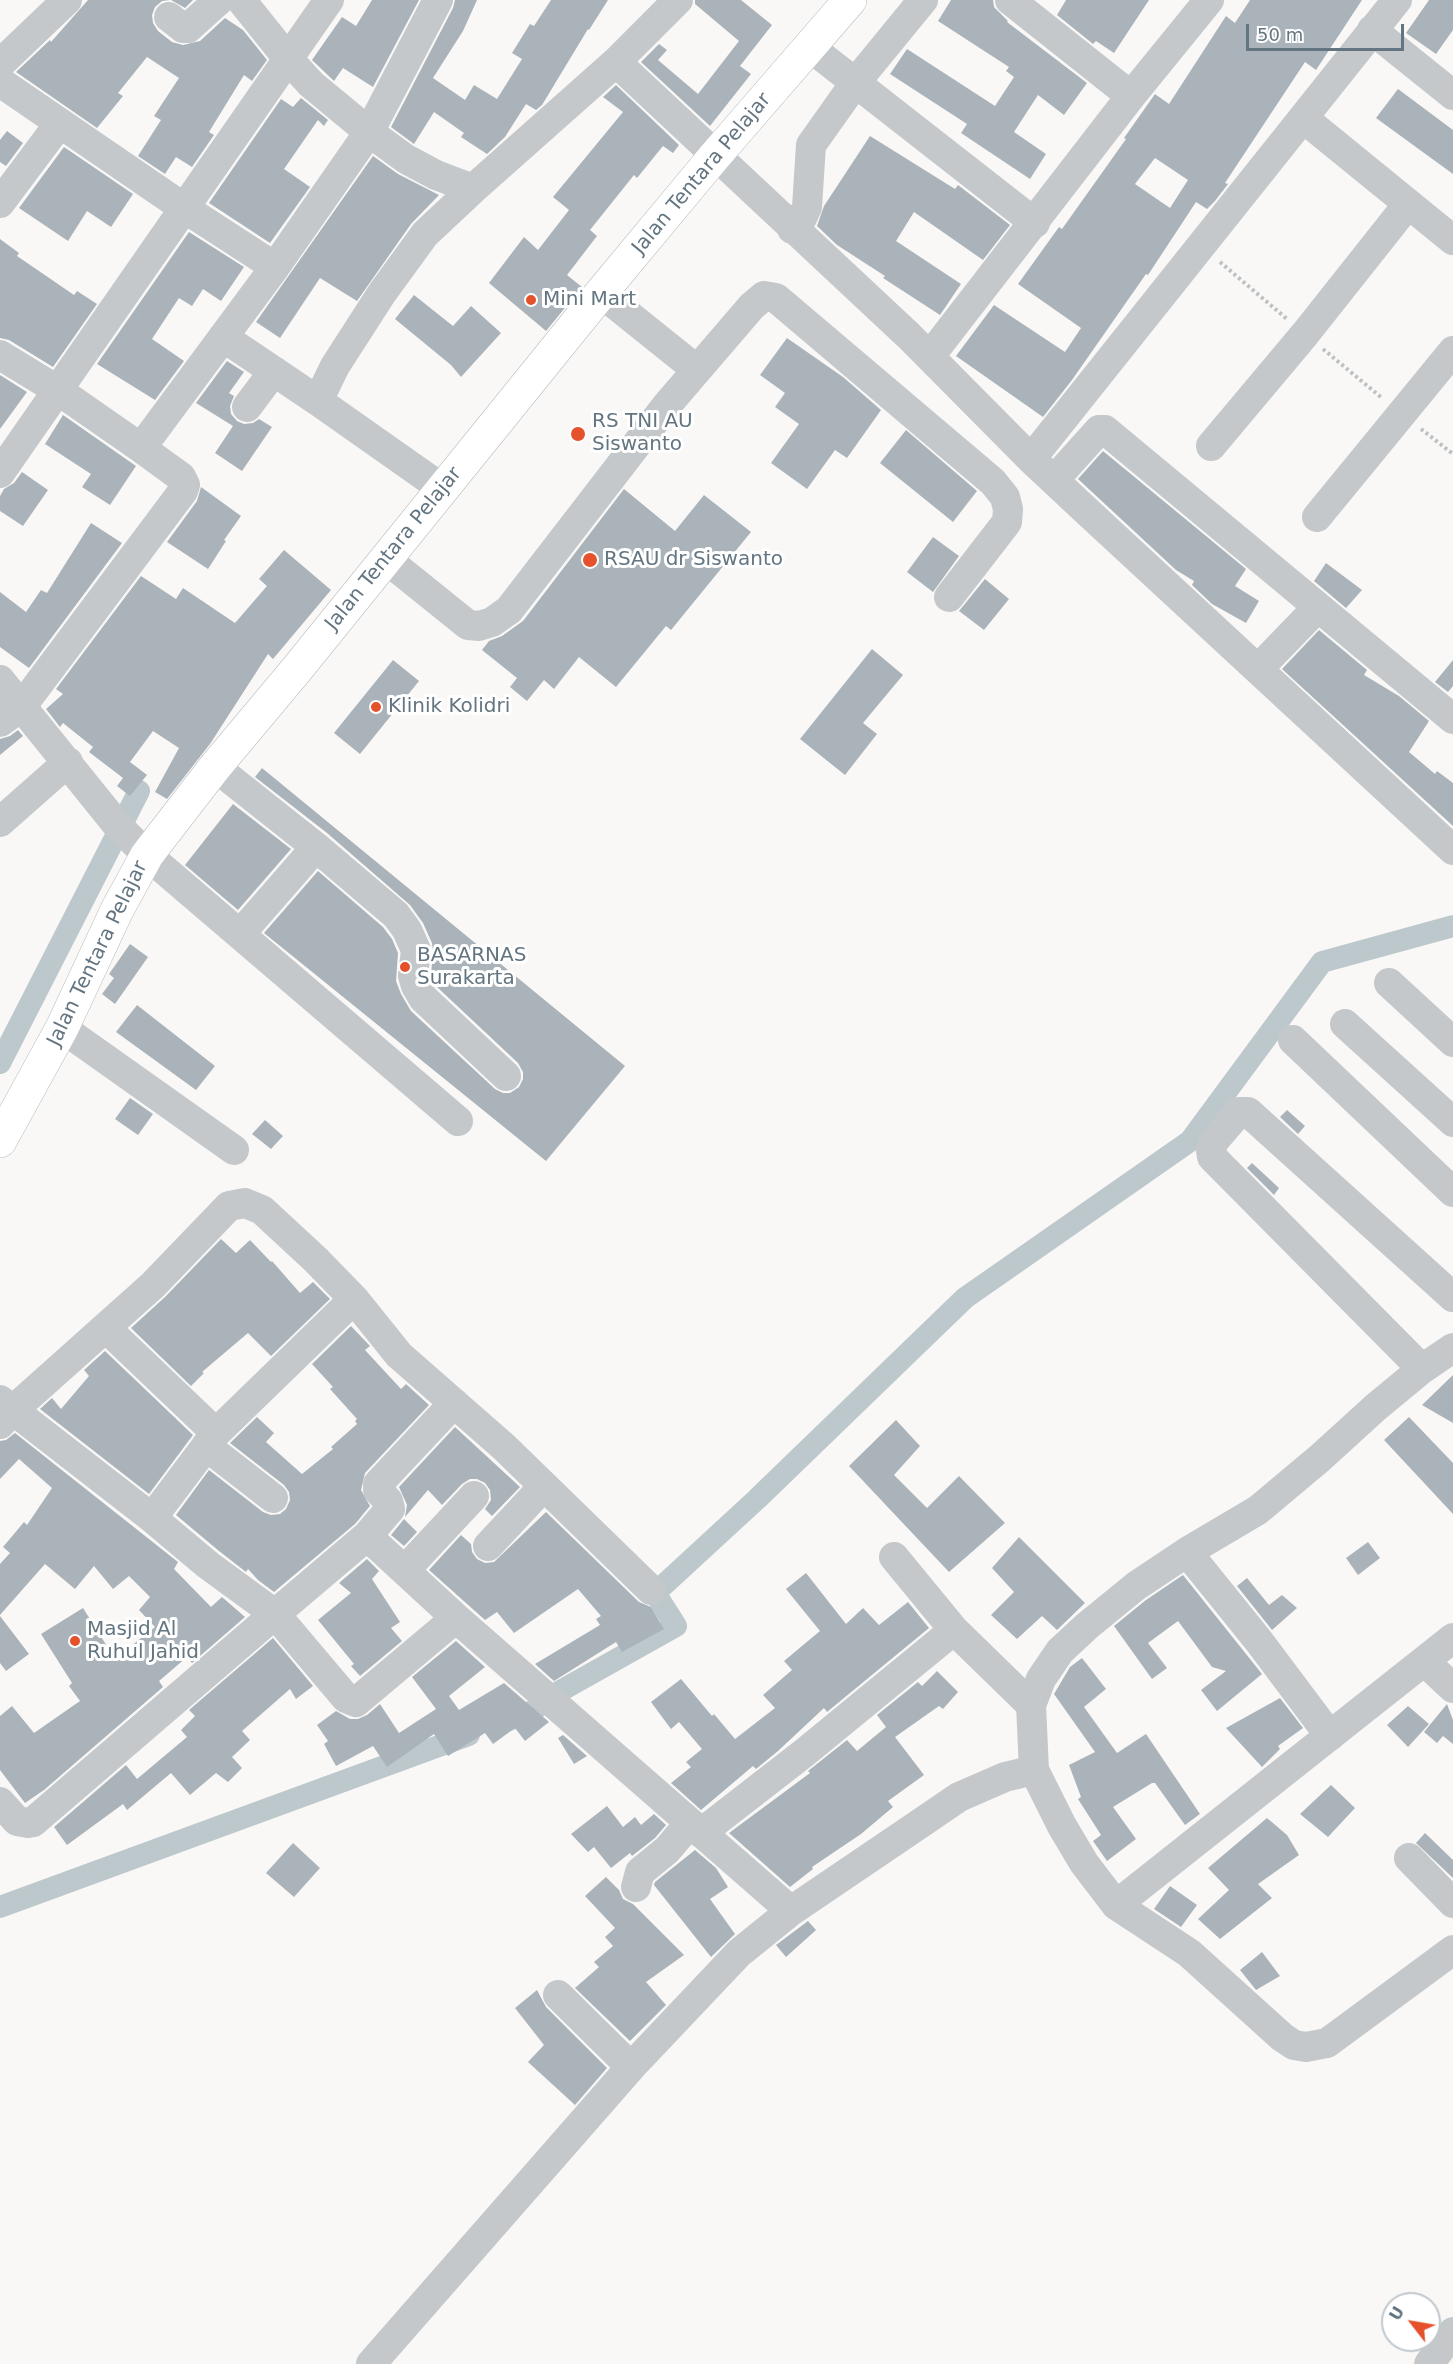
<!DOCTYPE html>
<style>
body{margin:0}
#map{position:relative;width:1453px;height:2364px;overflow:hidden;background:#f9f8f6;font-family:"DejaVu Sans",sans-serif}
canvas{display:block}
.north{position:absolute;left:1381px;top:2292px;width:60px;height:60px;box-sizing:border-box;background:#fff;border:2px solid #c1c8cd;border-radius:50%;rotate:301deg;font-size:16px;font-weight:700;line-height:24px;text-align:center;color:#637581}
.north::after{content:'';display:block;margin:auto;width:21px;height:27px;background:#e4512b;clip-path:polygon(50% 0,100% 100%,50% 72%,0 100%)}
.scale{position:absolute;left:1246px;top:24px;width:158px;height:27px;box-sizing:border-box;border:3px solid #637581;border-top:0;padding-left:8px;font-size:18px;line-height:21px;white-space:nowrap;color:#637581;-webkit-text-stroke:4px #fff;paint-order:stroke}
</style>
<div id="map">
<canvas width="1453" height="2364"></canvas>
<div class="north">U</div>
<div class="scale">50 m</div>
</div>
<script>
const c = document.querySelector('canvas').getContext('2d');
c.lineJoin = 'round';
const toPath = rows => new Path2D(rows.map(r => 'M' + r).join(''));
function stroke(path, color, width, dash) { c.strokeStyle = color; c.lineWidth = width; c.lineCap = dash ? 'butt' : 'round'; c.setLineDash(dash || []); c.stroke(path); }
function paint(path, color) { c.fillStyle = color; c.fill(path, 'evenodd'); }
function label(font, color, halo, rows, align = 'center') {
  c.font = font + ' "DejaVu Sans",sans-serif'; c.lineWidth = 6; c.setLineDash([]); c.textBaseline = 'middle'; c.strokeStyle = halo; c.fillStyle = color; for (const [text, x, y, turn = 0] of rows) {
    c.save(); c.translate(x, y); c.rotate((+turn || 0) * Math.PI / 180); c.textAlign = isNaN(turn) ? turn : align; if (halo) c.strokeText(text, 0, 0); c.fillText(text, 0, 0); c.restore();
  }
}
stroke(toPath([
 [0,1063,139,791],
 [506,1721,533,1711,546,1699,676,1626,655,1593,757,1499,965,1298,1190,1141,1322,962,1453,926],
 [0,1907,469,1735]
]), '#bcc8cc', 22);
paint(toPath([
 [88,0,170,0,162,1,155,7,152,15,153,23,158,31,172,42,183,45,200,41,225,18,243,30,267,60,252,81,244,75,209,132,214,135,192,167,176,157,165,174,138,156,161,120,154,116,179,78,147,57,118,93,123,96,97,128,16,72,50,40,51,42],
 [171,0,193,0,185,8],
 [372,0,419,0,373,87,343,68,334,81,312,60,342,17,356,26],
 [455,0,477,0,463,31,433,78,465,100,474,85,497,99,522,59,512,53,530,24,534,26,551,0,608,0,589,30,588,29,542,105,536,110,526,104,505,137,487,154,461,137,464,133,434,112,414,144,391,127,453,8],
 [695,0,741,0,772,25,740,66,751,74,710,126,641,62,659,44,667,50,658,60,698,94,739,41,695,4],
 [951,0,993,0,994,7,1008,21,1007,22,1087,83,1064,115,1038,95,1014,132,1046,154,1030,179,961,133,967,124,890,74,907,49,995,106,1014,77,1006,71,1009,67,938,21],
 [1066,0,1149,0,1114,53,1096,41,1093,44,1057,15],
 [1250,0,1362,0,1316,70,1305,62,1225,183,1228,184,1215,201,1207,209,1196,202,1148,275,1146,274,1072,380,1043,417,956,356,994,305,1065,352,1081,328,1018,284,1059,227,1062,229,1126,139,1124,138,1155,94,1169,104,1226,16,1235,23],
 [1155,158,1188,180,1170,208,1135,184],
 [1429,0,1453,0,1453,30,1436,54,1406,33],
 [616,85,679,145,673,153,663,146,637,178,634,175,590,230,597,236,567,275,582,287,546,331,489,283,524,237,538,250,569,210,553,197,623,112,603,97],
 [1398,89,1453,130,1453,174,1376,118],
 [301,98,328,120,324,126,318,120,284,169,310,187,270,243,209,203,281,99,293,107],
 [7,131,23,143,6,166,0,162,0,140],
 [870,136,955,189,958,185,1010,225,983,260,914,212,896,241,961,284,940,315,883,278,885,276,837,245,817,226,824,206],
 [64,147,133,194,111,227,87,211,68,241,19,208],
 [373,156,398,174,439,195,411,224,357,301,320,278,280,338,256,322],
 [189,232,244,267,221,301,203,289,192,306,179,298,152,339,184,361,155,400,97,364],
 [0,239,19,253,17,256,74,295,77,291,97,304,53,367,9,340,0,338],
 [414,295,453,326,471,306,501,333,461,377,451,365,395,319],
 [787,338,843,377,881,410,847,458,835,450,807,489,771,463,799,424,775,407,785,393,760,375],
 [227,361,244,372,229,393,234,396,230,406,231,414,237,421,244,424,253,423,259,419,272,427,242,471,215,453,233,426,196,403],
 [0,375,27,392,0,429],
 [63,415,136,466,110,505,82,487,91,474,45,444],
 [906,430,977,491,953,522,880,463],
 [1103,451,1246,569,1235,586,1259,601,1246,623,1212,604,1192,585,1194,581,1176,570,1078,479],
 [22,472,48,490,23,526,0,511,0,496,4,489,14,483],
 [201,487,241,516,224,540,226,541,208,569,167,542,197,501],
 [624,489,675,531,704,495,751,532,671,630,666,626,616,687,579,657,554,689,544,680,527,701,510,687,517,678,482,650,489,641,502,636,523,621],
 [91,523,122,543,29,668,0,647,0,592,26,612,41,590,47,593],
 [933,537,959,556,933,592,907,572],
 [284,550,331,590,273,659,268,654,210,744,167,799,155,792,179,748,153,731,130,762,147,775,130,796,117,786,123,778,89,752,93,747,63,723,60,727,46,709,63,694,56,689,141,576,176,599,183,588,235,623,267,586,259,579],
 [1326,563,1362,590,1346,608,1314,581],
 [985,579,1009,599,984,630,959,611],
 [1319,630,1367,670,1364,675,1399,696,1429,721,1409,752,1435,774,1437,771,1453,783,1453,826,1282,669],
 [872,649,903,675,863,723,877,734,845,775,800,739],
 [393,660,419,681,360,754,334,733],
 [1453,660,1453,686,1448,692,1435,682],
 [18,730,23,736,0,755,0,739,10,736],
 [262,768,625,1066,546,1161,264,933,318,871,383,927,392,939,398,953,396,981,401,994,411,1011,495,1089,503,1093,510,1093,519,1087,523,1079,523,1072,518,1063,437,987,431,974,433,952,432,943,423,923,410,905,327,833,255,777],
 [233,804,291,849,238,910,185,865],
 [130,944,148,957,115,1004,102,994,114,978,109,974],
 [137,1005,215,1066,196,1090,116,1032],
 [130,1098,153,1114,138,1135,115,1119],
 [1287,1110,1305,1126,1298,1134,1280,1117],
 [265,1120,283,1136,271,1149,252,1134],
 [1252,1163,1279,1188,1274,1195,1247,1168],
 [221,1239,236,1253,250,1240,271,1262,272,1261,300,1293,313,1282,330,1299,271,1356,248,1333,202,1372,204,1373,191,1386,131,1328,165,1297],
 [351,1326,370,1346,365,1350,401,1389,406,1384,429,1405,365,1473,361,1490,370,1506,355,1524,274,1592,258,1580,248,1569,246,1572,219,1551,176,1515,209,1470,263,1512,271,1515,280,1514,286,1509,290,1500,289,1492,284,1485,230,1443,257,1417,274,1433,266,1442,302,1474,333,1449,331,1447,357,1424,355,1421,357,1419,330,1389,333,1387,312,1364],
 [105,1351,193,1435,149,1494,40,1409,52,1398,61,1409,89,1376,84,1370],
 [1453,1375,1453,1423,1422,1405],
 [1409,1417,1453,1463,1453,1514,1384,1440],
 [896,1420,920,1446,894,1475,927,1508,959,1476,1005,1523,949,1572,849,1466],
 [455,1427,520,1487,492,1516,485,1509,491,1500,490,1490,485,1483,477,1479,470,1479,462,1484,442,1505,428,1490,405,1517,407,1505,399,1487],
 [15,1433,178,1562,174,1569,211,1607,222,1597,245,1617,192,1663,187,1657,159,1681,163,1687,44,1790,25,1803,0,1770,0,1716,12,1706,34,1733,80,1701,69,1686,72,1683,41,1634,83,1608,115,1659,155,1627,139,1610,150,1597,129,1576,113,1589,94,1566,75,1589,45,1564,0,1615,0,1564,10,1553,3,1547,24,1522,27,1525,52,1488,19,1459,0,1479,0,1441,6,1440],
 [546,1512,639,1602,651,1607,664,1629,622,1652,616,1642,554,1681,535,1664,600,1625,596,1619,601,1616,578,1589,514,1633,497,1612,485,1620,429,1570,461,1535,471,1544,472,1552,477,1559,485,1563,494,1562],
 [404,1519,417,1532,404,1546,391,1535],
 [1019,1537,1085,1603,1057,1630,1042,1616,1017,1639,991,1615,1014,1592,992,1568],
 [1368,1542,1380,1558,1358,1575,1346,1558],
 [367,1559,379,1571,372,1579,400,1622,391,1628,402,1641,360,1676,351,1666,354,1664,318,1620,351,1593,339,1583],
 [806,1573,846,1624,863,1608,879,1625,908,1602,929,1628,827,1712,824,1708,778,1751,756,1769,753,1766,701,1810,671,1783,691,1767,686,1762,702,1749,679,1722,671,1729,651,1702,681,1679,712,1716,714,1714,735,1739,775,1708,763,1695,792,1670,784,1661,820,1631,786,1589],
 [1183,1575,1262,1674,1217,1711,1201,1690,1226,1671,1212,1667,1178,1621,1148,1643,1167,1668,1152,1679,1114,1626,1146,1600],
 [1247,1578,1269,1605,1282,1595,1297,1608,1272,1630,1237,1586],
 [0,1616,29,1654,6,1671,0,1663],
 [273,1638,313,1686,296,1699,290,1689,242,1731,250,1740,232,1757,242,1768,228,1782,216,1773,190,1795,171,1773,127,1810,123,1804,67,1845,54,1827,126,1765,137,1779,187,1737,181,1730,195,1716,189,1710],
 [456,1641,485,1667,449,1696,459,1710,504,1683,549,1722,525,1741,515,1728,493,1744,485,1733,448,1756,434,1734,387,1767,373,1746,336,1766,324,1744,328,1741,317,1725,336,1711,350,1719,358,1719,367,1715,380,1704,399,1733,436,1709,412,1677],
 [1082,1658,1106,1689,1084,1707,1117,1753,1146,1734,1200,1814,1185,1825,1155,1783,1152,1783,1113,1807,1136,1839,1107,1861,1093,1841,1101,1835,1078,1799,1081,1797,1069,1765,1095,1752,1054,1694,1070,1667],
 [937,1671,958,1692,943,1709,939,1706,895,1737,924,1775,888,1801,893,1807,861,1834,812,1867,813,1869,790,1887,729,1833,810,1773,808,1771,847,1740,857,1751,886,1727,877,1715,918,1682,922,1686],
 [1280,1698,1303,1728,1278,1746,1280,1749,1262,1767,1226,1728],
 [1447,1704,1453,1720,1453,1744,1443,1736,1437,1743,1424,1732],
 [1408,1706,1429,1724,1408,1747,1387,1725],
 [563,1735,587,1756,574,1764,558,1738],
 [1331,1785,1355,1808,1328,1837,1300,1814],
 [607,1806,623,1827,635,1817,641,1825,654,1814,666,1825,655,1838,632,1856,630,1853,611,1868,594,1847,588,1852,571,1834],
 [1267,1818,1287,1835,1299,1855,1258,1884,1272,1898,1220,1939,1198,1919,1229,1890,1208,1868],
 [1425,1833,1453,1860,1453,1878,1416,1843],
 [293,1843,320,1868,294,1897,266,1873],
 [695,1850,716,1868,728,1887,710,1899,735,1934,711,1957,654,1885,655,1882],
 [606,1877,619,1890,623,1899,633,1904,684,1955,646,1982,666,2005,630,2041,575,1988,599,1967,594,1962,613,1946,605,1937,615,1928,585,1896],
 [1170,1886,1197,1905,1181,1927,1154,1909],
 [808,1921,816,1930,786,1957,776,1945],
 [1262,1952,1280,1976,1256,1990,1240,1970],
 [537,1990,546,2007,607,2068,575,2105,528,2062,544,2045,515,2008]
]), '#aab3b9');
const major = toPath([
 [0,1141,62,1028,117,910,147,855,215,767,297,669,601,293,714,157,850,0]
]);
stroke(major, '#b7bcbf', 34);
stroke(toPath([
 [1220,262,1287,319],
 [1323,349,1382,398],
 [1421,429,1453,454]
]), '#bec1c3', 4, [3, 3]);
stroke(toPath([
 [241,0,289,60,311,84,369,132,406,159,436,175,473,189],
 [1010,0,1131,96],
 [169,17,183,28,188,28,219,0],
 [1372,30,1453,95],
 [811,48,1035,223],
 [616,62,909,336,1031,459,1092,516,1453,850],
 [0,64,67,0],
 [0,82,184,208,275,267],
 [1303,118,1453,240],
 [0,203,59,124],
 [792,229,802,218,807,207,811,145,855,83,923,0],
 [223,337,318,401],
 [0,355,59,391,141,448,181,477,185,485,183,491,22,706,0,722],
 [930,356,1131,96,1209,0],
 [697,370,752,306,764,296,776,298,993,482,1005,497,1008,509,1007,522,949,597],
 [247,407,274,371],
 [1211,446,1305,334,1408,204],
 [141,448,275,267,369,132,438,0],
 [1031,459,1397,0],
 [0,473,329,0],
 [1054,480,1099,430,1105,430,1453,719],
 [443,489,318,401,335,366,382,293,425,234,473,189,616,62,678,0],
 [1317,517,1453,351],
 [386,559,468,625,479,626,492,622,509,610,667,405,697,370,601,293],
 [1258,669,1318,607],
 [0,680,118,826,147,855,458,1121],
 [215,767,316,847,396,915,407,930,416,950,413,976,416,986,423,998,506,1076],
 [0,822,68,762],
 [241,933,316,847],
 [1389,983,1453,1042],
 [1345,1024,1453,1122],
 [62,1028,234,1150],
 [1293,1040,1453,1192],
 [107,1329,216,1433],
 [1422,1369,1212,1157,1211,1150,1214,1141,1239,1112,1248,1112,1453,1297],
 [0,1400,152,1518,208,1565,275,1614,367,1536,456,1618,791,1911],
 [0,1424,12,1411,153,1285,229,1206,245,1203,262,1210,315,1259,354,1299,399,1355,504,1447,651,1590],
 [206,1446,273,1498],
 [152,1518,216,1433,354,1299],
 [367,1536,390,1509,388,1501,378,1490,378,1484,454,1403],
 [488,1546,544,1486],
 [1187,1552,1258,1640,1330,1736],
 [894,1557,954,1630],
 [405,1570,474,1496],
 [1424,1661,1453,1688],
 [1034,1770,1031,1705,1041,1679,1060,1651,1087,1626,1136,1586,1187,1552,1258,1510,1320,1458,1376,1407,1422,1369,1453,1348],
 [0,1802,17,1821,28,1823,33,1822,275,1614,346,1698,356,1702,456,1618],
 [701,1833,804,1753,954,1630,1031,1705],
 [1409,1858,1453,1903],
 [636,1887,640,1872,667,1850,690,1823],
 [1116,1905,1453,1638],
 [558,1995,631,2067],
 [371,2364,631,2067,739,1953,791,1911,915,1827,959,1797,1005,1777,1034,1770,1062,1826,1084,1863,1116,1905,1189,1953,1282,2037,1294,2045,1306,2047,1327,2043,1453,1950],
 [1429,2364,1453,2332]
]), '#c4c8cb', 30);
stroke(major, '#fff', 33);
for (const [x, y, r, color] of [
 [531,300,6,"#e4512b"],
 [578,434,8,"#e4512b"],
 [590,560,8,"#e4512b"],
 [376,707,6,"#e4512b"],
 [405,967,6,"#e4512b"],
 [75,1641,6,"#e4512b"]
]) { const dot = new Path2D(); dot.arc(x, y, r, 0, 2 * Math.PI); c.fillStyle = color; c.fill(dot); stroke(dot, '#fff', 2); }
label('20px', '#637581', '#fff', [
 ["Jalan Tentara Pelajar",702,174,-50],
 ["Jalan Tentara Pelajar",394,549,-51],
 ["Jalan Tentara Pelajar",98,954,-64]
]);
label('20px', '#637581', '#fff', [
 ["Mini Mart",543,300],
 ["RS TNI AU",592,422],
 ["Siswanto",592,445],
 ["RSAU dr Siswanto",604,560],
 ["Klinik Kolidri",388,707],
 ["BASARNAS",417,956],
 ["Surakarta",417,979],
 ["Masjid Al",87,1630],
 ["Ruhul Jahid",87,1653]
], 'left');
</script>
